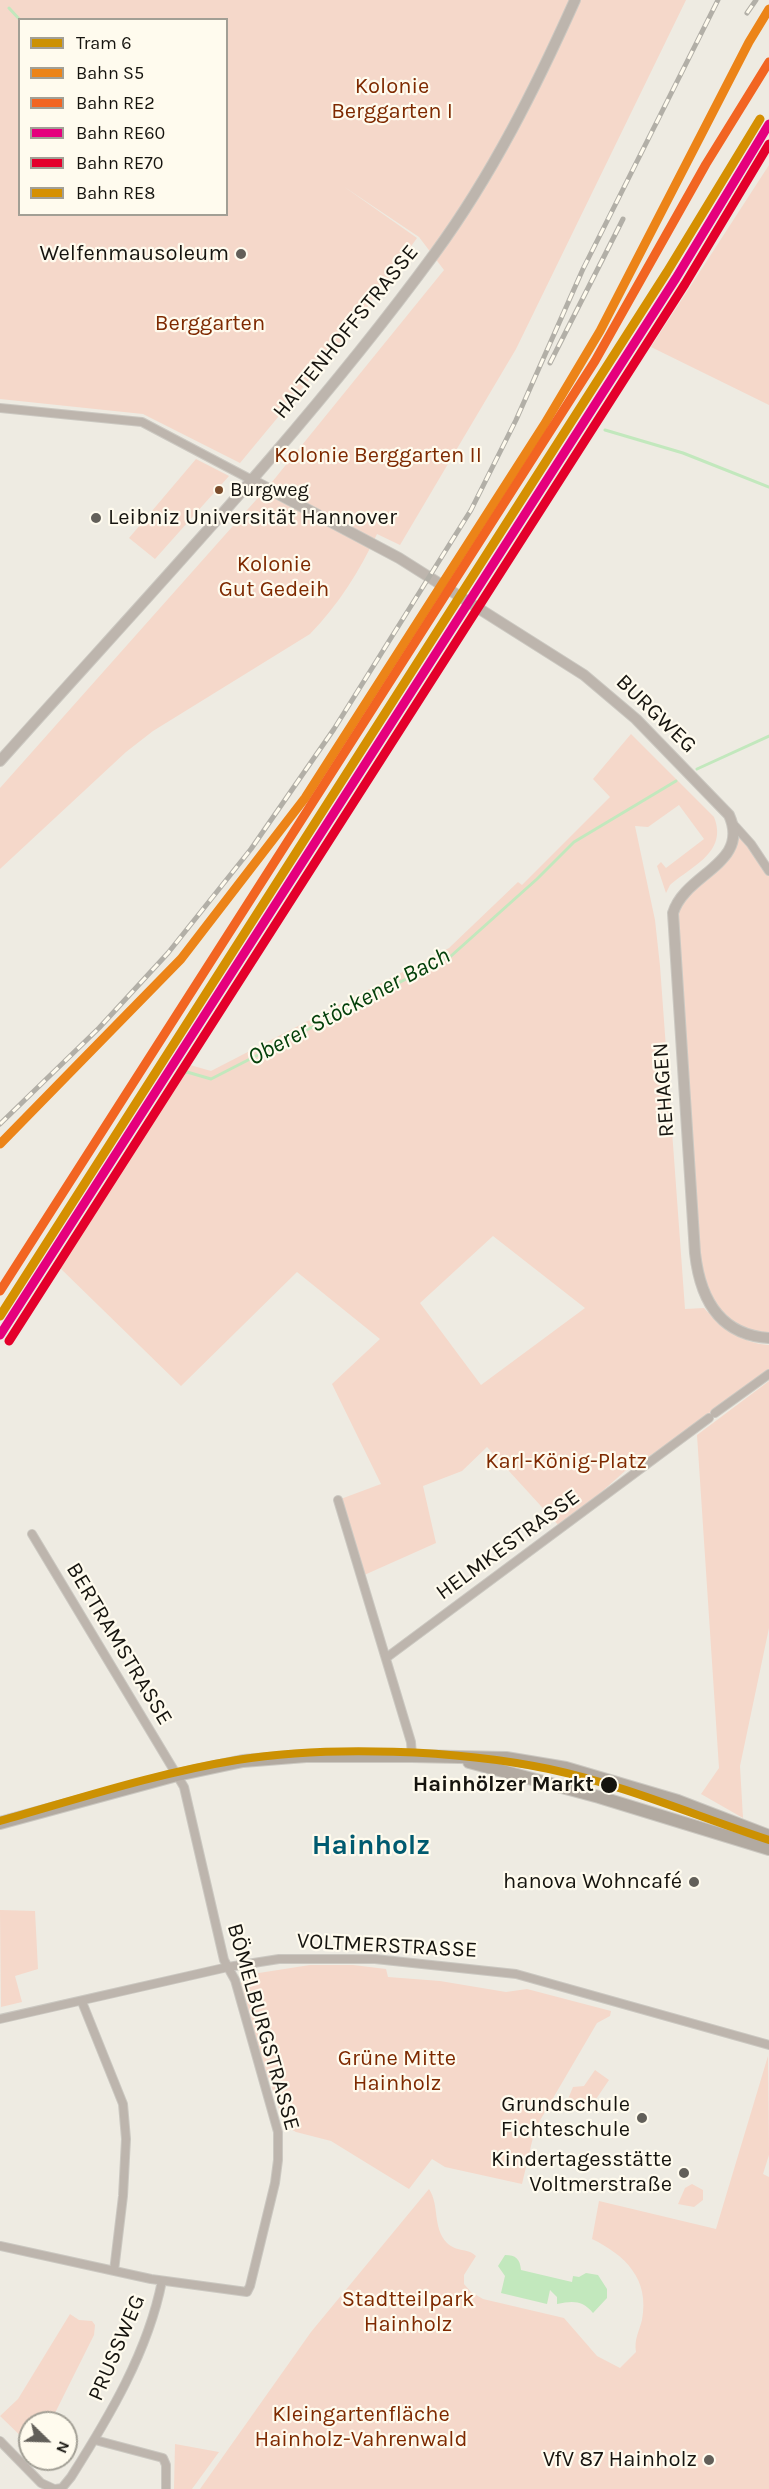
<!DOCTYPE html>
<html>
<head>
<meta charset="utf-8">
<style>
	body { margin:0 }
	#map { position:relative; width:769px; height:2489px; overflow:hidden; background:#eeebe2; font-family:Karla,sans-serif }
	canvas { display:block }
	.legend { position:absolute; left:18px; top:18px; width:210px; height:198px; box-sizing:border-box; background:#fffbee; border:2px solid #a29f95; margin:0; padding:8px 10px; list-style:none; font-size:18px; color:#16140f }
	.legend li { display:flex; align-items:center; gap:12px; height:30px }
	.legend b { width:30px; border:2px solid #a29f95 }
	.north { position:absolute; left:18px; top:2411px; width:60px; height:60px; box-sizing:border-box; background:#fffbee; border:2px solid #a29f95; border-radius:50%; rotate:113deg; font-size:16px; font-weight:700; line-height:24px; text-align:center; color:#16140f }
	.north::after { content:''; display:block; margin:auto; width:21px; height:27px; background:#625f59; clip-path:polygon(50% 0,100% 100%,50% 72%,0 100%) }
</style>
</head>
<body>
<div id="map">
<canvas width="769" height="2489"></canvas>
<ul class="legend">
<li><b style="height:8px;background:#cc9103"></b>Tram 6</li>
<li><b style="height:8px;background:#ec8418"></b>Bahn S5</li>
<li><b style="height:8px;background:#f26522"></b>Bahn RE2</li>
<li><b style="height:8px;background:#e5007d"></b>Bahn RE60</li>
<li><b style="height:8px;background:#e4002b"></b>Bahn RE70</li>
<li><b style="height:8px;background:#d59002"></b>Bahn RE8</li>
</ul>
<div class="north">N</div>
</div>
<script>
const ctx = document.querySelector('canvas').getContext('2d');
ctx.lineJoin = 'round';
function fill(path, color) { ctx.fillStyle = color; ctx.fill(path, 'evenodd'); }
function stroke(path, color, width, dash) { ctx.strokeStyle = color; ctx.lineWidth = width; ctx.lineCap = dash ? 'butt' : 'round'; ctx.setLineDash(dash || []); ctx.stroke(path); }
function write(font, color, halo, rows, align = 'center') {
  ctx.font = font + ' Karla,sans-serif'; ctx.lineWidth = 4.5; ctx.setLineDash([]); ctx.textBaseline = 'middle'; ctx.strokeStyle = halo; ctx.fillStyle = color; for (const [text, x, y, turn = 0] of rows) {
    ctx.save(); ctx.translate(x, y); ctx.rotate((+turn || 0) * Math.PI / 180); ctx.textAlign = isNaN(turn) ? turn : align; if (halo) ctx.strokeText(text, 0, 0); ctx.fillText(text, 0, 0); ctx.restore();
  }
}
const green = new Path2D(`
	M0 0H686L516 349 400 545 377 534C359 572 339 604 310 634L153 731 126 752 0 869V788L272 482 444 270 419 237 343 186 417 238 356 323 240 463 143 414 0 399ZM106 19 226 20V214H20V20Z
	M769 165V405L651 347Z
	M196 459 229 476 155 559 129 538Z
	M631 734 714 817C728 852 692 866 670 885L666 893 657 866 661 862 666 868 704 839 679 805 648 827 635 826 655 920 660 966 685 1309 704 1308C722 1328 741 1343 769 1345V1369L662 1448 625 1471 561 1528 487 1447 462 1471 423 1486 436 1543 362 1576 338 1500 381 1484 332 1384 380 1339 297 1272 181 1386 59 1267 183 1063 211 1071 449 948 518 882 522 885 610 797 593 779ZM493 1236 585 1308 481 1385 420 1303Z
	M732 825 769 871V1337L734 1327 703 1293 673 935 682 893 724 858Z
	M769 1381V1628L740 1766 743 1818 701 1794 719 1768 697 1435Z
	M0 1910 35 1911 38 1969 15 1976 22 2002 1 2007Z
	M310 1965H353L386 1969 388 1977 440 1981 506 1992 527 1989 611 2011 610 2016 597 2023 535 2129 522 2184 445 2167 432 2159 409 2189 331 2141 296 2132 285 2126 259 2050 241 1983 246 1975Z
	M768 2056 769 2155 763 2174 769 2177V2489H200L311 2332 429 2189C440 2206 432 2227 447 2243 456 2252 468 2248 476 2256L464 2275V2284L471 2292 483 2299 564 2318 597 2356 620 2368 636 2352C634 2339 639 2332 642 2320 650 2279 625 2255 592 2239L599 2201 716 2229Z
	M595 2070 609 2080 592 2105 576 2108 568 2099 573 2087 584 2086Z
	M692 2184 703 2190V2200L694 2207 678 2204 685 2188Z
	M70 2314 79 2320 92 2321 95 2325 94 2335 50 2423H30V2445L0 2416 18 2399Z
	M175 2444 219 2452 192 2489H174Z`);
const water = new Path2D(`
	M505 2255C516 2255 520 2259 521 2270L572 2282 573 2276 579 2277 586 2273 598 2275 607 2289V2298L593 2313C582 2300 573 2301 557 2304V2297L550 2290 547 2304 501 2293 505 2276 498 2266Z`);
const stream = new Path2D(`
	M9 8 20 20
	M605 430 683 453 769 487
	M697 769 769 736
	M182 1074 187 1072 211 1079 451 956 537 879 574 842 676 781`);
const minor = new Path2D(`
	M0 408 142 422 250 479
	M734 825 751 844 769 871
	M715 1413 769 1374
	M338 1500 411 1742 412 1756
	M386 1658 709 1418
	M82 2002 123 2104 126 2139 123 2196 114 2271
	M0 2019 228 1967 279 1959H375L516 1974 769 2045
	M0 2246 151 2279 247 2292 250 2286 275 2183 278 2160V2132L235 1980 224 1960 184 1787 32 1534
	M95 2440 163 2458 166 2465V2489
	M0 2441 41 2483 54 2489
	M56 2489 62 2488 71 2477C109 2417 148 2352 162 2281`);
const tertiary = new Path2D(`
	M250 479 399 558 584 675 636 719 729 815C751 864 685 873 673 913L695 1253C700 1298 719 1335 769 1338
	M0 761C148 595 304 432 435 253 492 175 536 87 575 0`);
const secondary = new Path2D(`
	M469 1762 599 1797 769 1849
	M0 1823 177 1775 243 1761 306 1756H412L506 1758 566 1768 678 1801 769 1836`);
const rail = new Path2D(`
	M747 13 756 0
	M550 363 623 219
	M0 1124 99 1028 168 953 251 849 334 729 471 510 516 420 583 269 718 0`);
const rail1 = new Path2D(`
	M0 1144 181 959 305 798 544 425 600 331 749 42 769 9`);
const rail2 = new Path2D(`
	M0 1291 595 361 706 164 769 62`);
const rail3 = new Path2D(`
	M0 1335 676 278 769 124`);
const rail4 = new Path2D(`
	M9 1341 685 284 769 144`);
const rail5 = new Path2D(`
	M0 1316 667 272 760 119`);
const tram1 = new Path2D(`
	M0 1821C78 1799 157 1773 237 1760 329 1745 458 1750 549 1769 624 1785 696 1816 769 1840`);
const markers = [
	[241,254,6,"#625f59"],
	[219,490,5,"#7a4b2a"],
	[96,518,6,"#625f59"],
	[609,1785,9,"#16140f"],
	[694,1882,6,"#625f59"],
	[642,2118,6,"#625f59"],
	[684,2173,6,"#625f59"],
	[709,2460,6,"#625f59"]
];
const busNames = [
	["Burgweg",230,490]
];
const parkNames = [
	["Kolonie",392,87],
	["Berggarten I",392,112],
	["Berggarten",210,324],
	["Kolonie Berggarten II",378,456],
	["Kolonie",274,565],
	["Gut Gedeih",274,590],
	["Karl-König-Platz",566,1462],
	["Grüne Mitte",397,2059],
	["Hainholz",397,2084],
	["Stadtteilpark",408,2300],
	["Hainholz",408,2325],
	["Kleingartenfläche",361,2415],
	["Hainholz-Vahrenwald",361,2440]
];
const poiNames = [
	["Welfenmausoleum",229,254],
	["Leibniz Universität Hannover",108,518,"left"],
	["hanova Wohncafé",682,1882],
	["Grundschule",630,2105],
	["Fichteschule",630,2130],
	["Kindertagesstätte",672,2160],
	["Voltmerstraße",672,2185],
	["VfV 87 Hainholz",697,2460]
];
const streetNames = [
	["HALTENHOFFSTRASSE",346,332,-51],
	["BURGWEG",656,714,44],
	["REHAGEN",664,1090,-94],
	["HELMKESTRASSE",508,1545,-36],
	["BERTRAMSTRASSE",119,1644,59],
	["VOLTMERSTRASSE",387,1946,3],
	["BÖMELBURGSTRASSE",263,2027,74],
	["PRUSSWEG",117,2348,-67]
];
const stopNames = [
	["Hainhölzer Markt",594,1785]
];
const waterNames = [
	["Oberer Stöckener Bach",349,1007,-28]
];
const districtNames = [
	["Hainholz",371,1846]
];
fill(green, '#f5d8ca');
fill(water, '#c2e8bd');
stroke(stream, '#c2e8bd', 3);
stroke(minor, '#cbc8c1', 10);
stroke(tertiary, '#cbc8c1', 12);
stroke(secondary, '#cbc8c1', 14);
stroke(minor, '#bdb5ad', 8);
stroke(tertiary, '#bdb5ad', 10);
stroke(secondary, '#b2aaa1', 12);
stroke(rail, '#b2afa7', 5);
stroke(rail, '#fffbee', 3, [9]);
stroke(rail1, '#ec8418', 9);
stroke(rail2, '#f26522', 9);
stroke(rail3, '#e5007d', 9);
stroke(rail4, '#e4002b', 9);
stroke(rail5, '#d59002', 9);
stroke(tram1, '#cc9103', 8);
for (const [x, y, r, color] of markers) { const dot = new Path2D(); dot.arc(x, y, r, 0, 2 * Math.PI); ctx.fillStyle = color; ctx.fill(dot); stroke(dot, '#fffbee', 2); }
write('20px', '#16140f', '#fffbee', busNames, 'left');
write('22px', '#7e2900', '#fffbee', parkNames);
write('22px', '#16140f', '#fffbee', poiNames, 'right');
write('22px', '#16140f', '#fffbee', streetNames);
write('bold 22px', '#16140f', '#fffbee', stopNames, 'right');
write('italic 24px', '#04400a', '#fffbee', waterNames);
write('bold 28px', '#005a6f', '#fffbee', districtNames);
</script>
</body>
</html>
